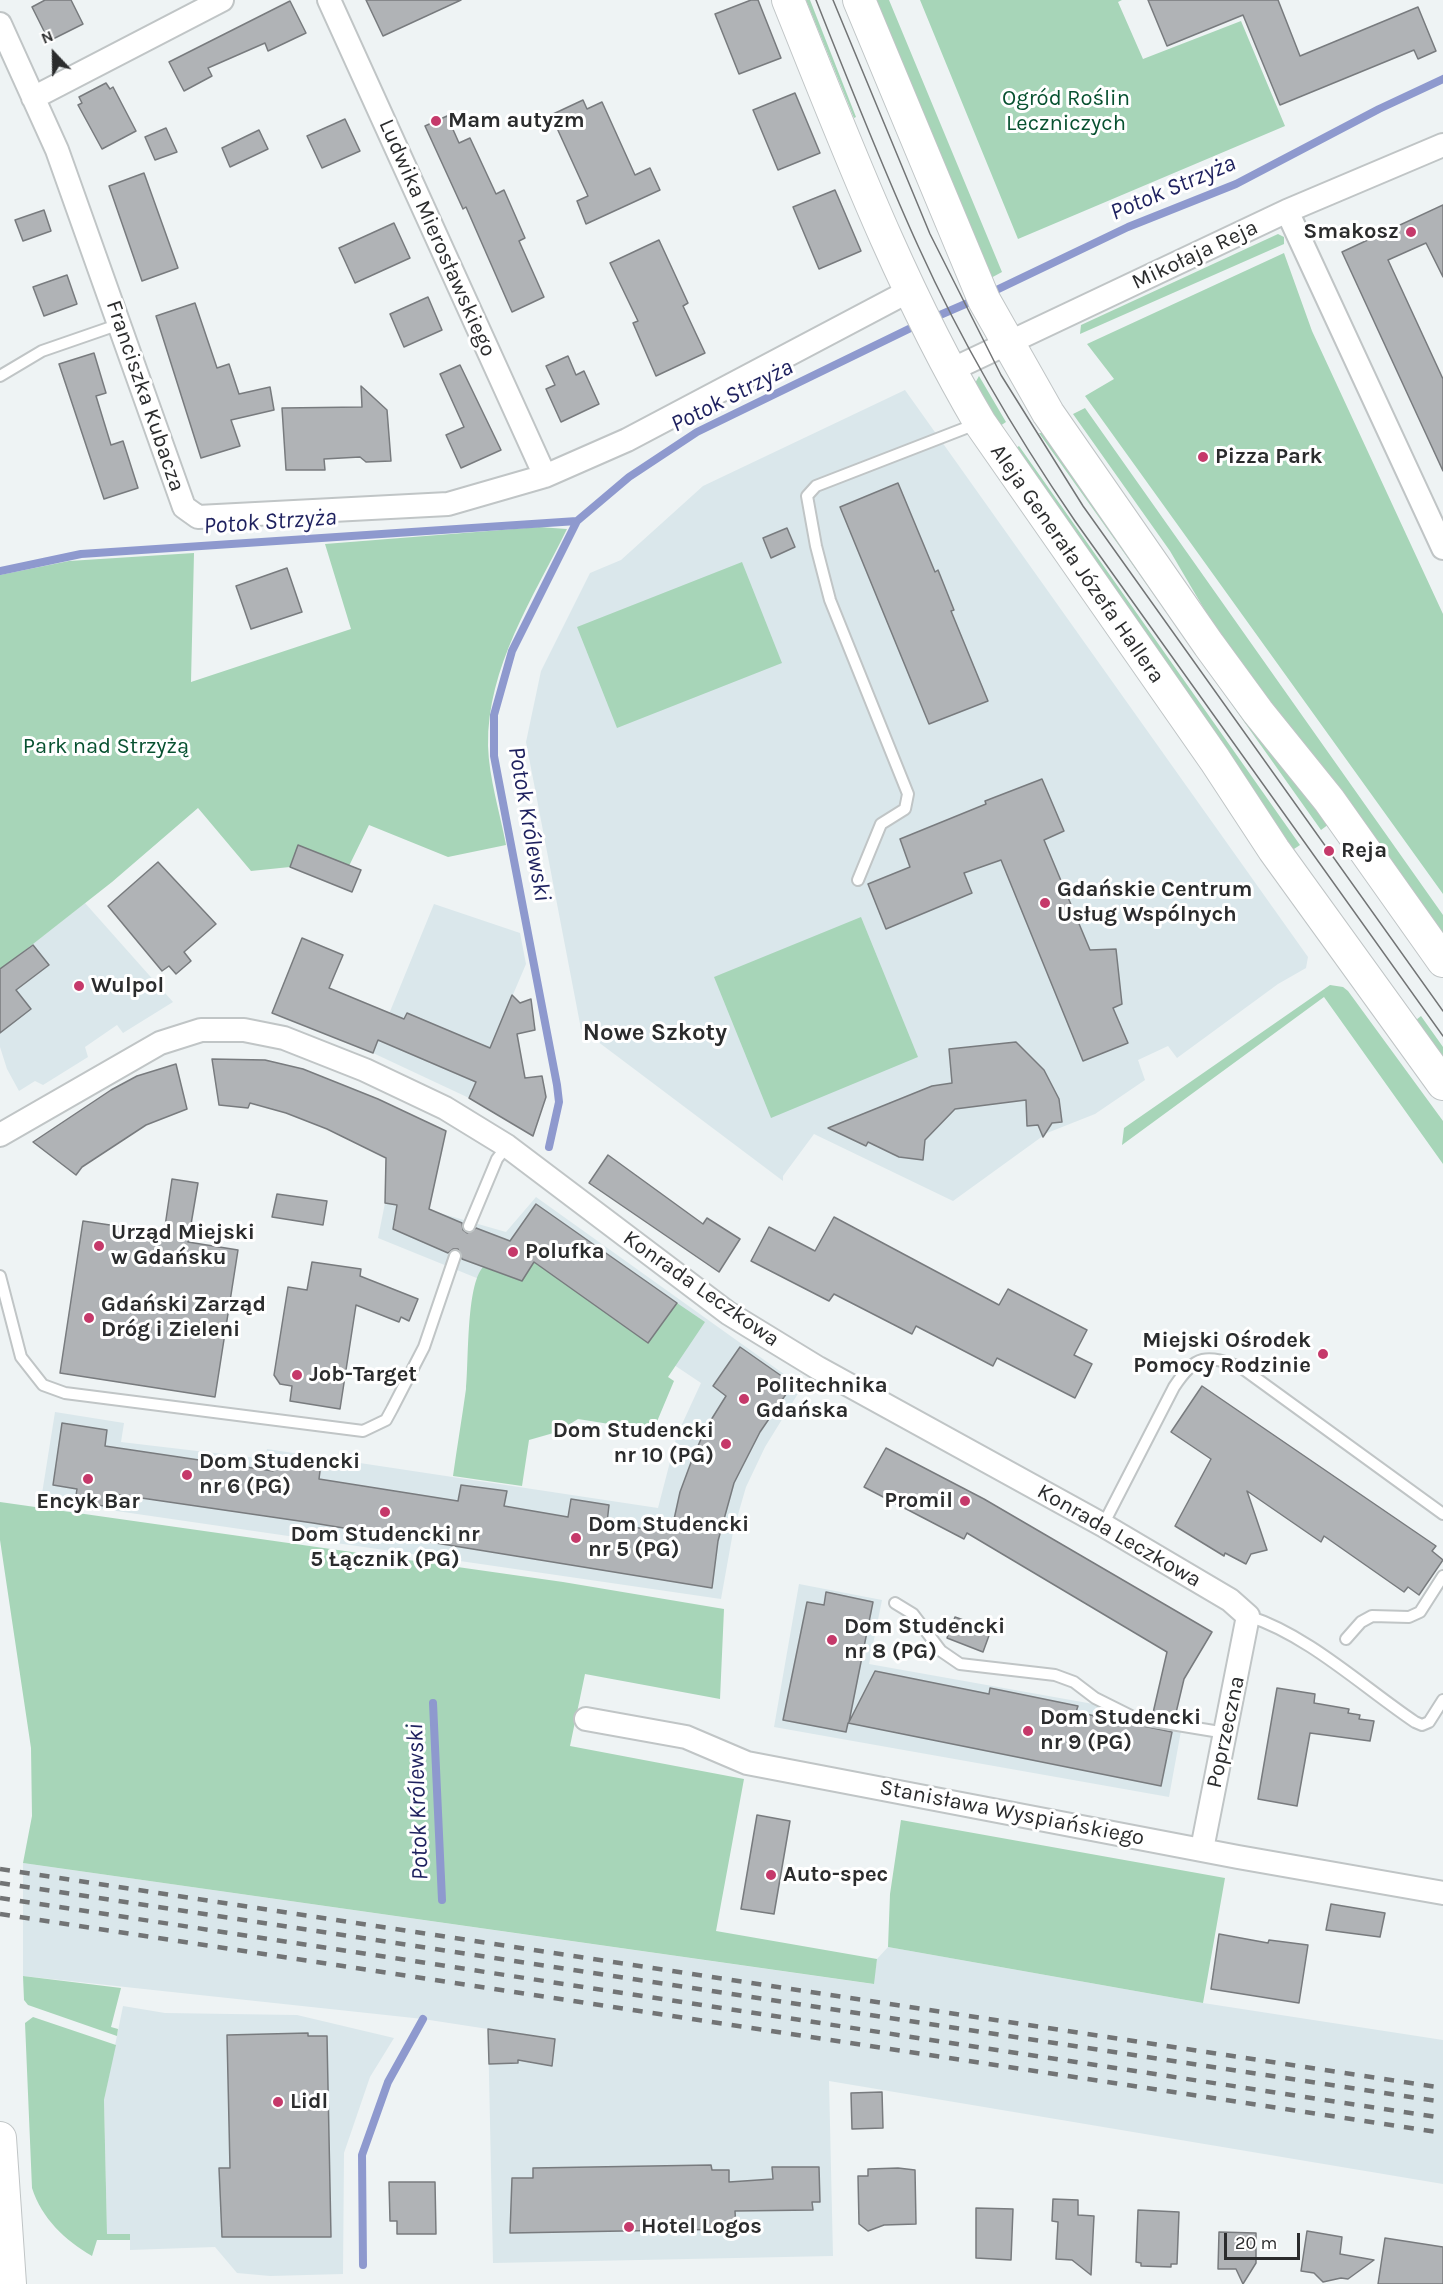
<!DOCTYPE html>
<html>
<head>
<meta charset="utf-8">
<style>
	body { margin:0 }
	#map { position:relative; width:1443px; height:2284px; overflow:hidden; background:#eef3f4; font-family:Karla,sans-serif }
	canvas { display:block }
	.north { position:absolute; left:24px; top:24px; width:60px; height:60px; -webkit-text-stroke:4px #fff; paint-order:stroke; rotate:338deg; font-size:16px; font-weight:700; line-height:24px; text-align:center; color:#2b2c2d }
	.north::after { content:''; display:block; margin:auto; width:21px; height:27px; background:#2b2c2d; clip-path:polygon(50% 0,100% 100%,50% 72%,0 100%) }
	.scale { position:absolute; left:1224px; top:2233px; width:76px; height:27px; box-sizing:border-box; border:3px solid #2b2c2d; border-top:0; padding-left:8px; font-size:18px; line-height:21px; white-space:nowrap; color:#2b2c2d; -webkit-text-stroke:4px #fff; paint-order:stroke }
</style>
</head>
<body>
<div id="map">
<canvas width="1443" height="2284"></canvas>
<div class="north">N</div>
<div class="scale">20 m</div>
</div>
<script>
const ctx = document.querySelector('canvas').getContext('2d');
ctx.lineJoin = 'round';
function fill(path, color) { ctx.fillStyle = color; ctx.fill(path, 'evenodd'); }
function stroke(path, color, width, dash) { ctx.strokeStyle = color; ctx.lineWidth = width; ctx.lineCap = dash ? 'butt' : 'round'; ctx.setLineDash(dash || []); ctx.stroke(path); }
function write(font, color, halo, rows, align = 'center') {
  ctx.font = font + ' Karla,sans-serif'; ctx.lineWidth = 6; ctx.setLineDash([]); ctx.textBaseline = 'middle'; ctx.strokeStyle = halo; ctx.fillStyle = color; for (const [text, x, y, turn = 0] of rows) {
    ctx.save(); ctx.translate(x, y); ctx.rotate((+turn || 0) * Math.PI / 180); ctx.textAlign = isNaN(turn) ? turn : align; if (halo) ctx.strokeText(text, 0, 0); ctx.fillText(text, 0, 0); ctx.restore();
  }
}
const built = new Path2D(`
	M905 390 1308 957 1306 968 1278 984 1177 1058 1168 1046 1138 1060 1145 1080 1095 1114 1047 1133 953 1201 814 1134 783 1176V1181L581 1029 526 742 541 671 590 573 621 560 703 486Z
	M85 903 173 1002 123 1033 117 1025 85 1047 88 1057 43 1085 35 1081 19 1091 7 1069 0 1047V970Z
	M434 904 520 933 526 964 469 1098 373 1053Z
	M536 1197 802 1387 765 1447 746 1487 733 1532 721 1599 41 1500 55 1412 124 1423 121 1442 265 1459 267 1449 658 1508 677 1435 701 1383 538 1274 521 1296 378 1238 385 1203 429 1210 506 1232Z
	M799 1584 882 1600 869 1664 1183 1720 1169 1797 774 1727Z
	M23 1863 873 1984 877 1959 888 1947 1203 2003 1443 2040V2184L829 2081 833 2256 493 2263 488 2029 423 2019 23 1976Z
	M123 2006 165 2013 297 2015 394 2038 370 2077 344 2153 343 2274 270 2276 237 2273 215 2247 130 2250V2234H107L104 2100Z`);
const green = new Path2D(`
	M806 0H810L856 117 854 118Z
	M873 0H889L1002 272 989 279Z
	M920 0H1122L1118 2 1143 59 1241 21 1285 126 1018 239Z
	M1278 234 1284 237V244L1080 334 1081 325Z
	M1284 253 1312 331 1443 614V894L1085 396 1114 379 1087 344Z
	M979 376 1006 422 997 428 974 385Z
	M1085 408 1443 915V940L1230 653 1170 551 1073 414Z
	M1039 433H1043L1329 824 1321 830Z
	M1019 446 1300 845 1291 851 1011 451Z
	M539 527 567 529C533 598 487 667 488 746 489 778 500 813 506 845L448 857 369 825 349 866 298 845 290 867 251 871 198 808 112 882 0 970V575L69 561 194 553 191 682 351 629 325 544Z
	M742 562 782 663 617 728 577 627Z
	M861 917 918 1057 771 1118 714 977Z
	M1330 985 1343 987 1348 991 1443 1121V1164L1324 997 1122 1145 1124 1128Z
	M1421 1016 1443 1047V1066L1411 1024Z
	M534 1262 648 1343 677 1303 705 1322 668 1377 674 1381 653 1431 578 1419 557 1432 529 1440 522 1486 453 1476C457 1447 462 1418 466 1389 469 1362 466 1286 483 1267L522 1281Z
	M0 1502 563 1582 724 1609 720 1699 585 1674 570 1746 744 1779 716 1931 877 1959 874 1984 23 1863 32 1816 31 1748 0 1540Z
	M901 1820 1225 1878 1203 2003 888 1947 890 1894Z
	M23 1976 121 1988 111 2027 118 2029 117 2036 28 2005 24 2000Z
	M33 2017 116 2045 104 2100 107 2234H130V2240H97L92 2256C65 2240 42 2219 32 2188L25 2023Z`);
const stream = new Path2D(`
	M988 294 1128 227 1236 184 1379 109 1443 79
	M933 318 977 299
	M0 571 81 554 577 521 629 477 697 432 919 324
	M549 1147 559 1102 557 1085 494 756V715L512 651 577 521
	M433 1703 442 1900
	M363 2265 362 2155 388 2082 423 2019`);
const building = new Path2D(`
	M45 0H71L83 24 49 41 32 7Z
	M366 0H461L383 36Z
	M751 0H758L781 58 739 74 715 14Z
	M1148 0H1278L1300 56 1418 7 1436 51 1418 59 1414 50 1280 105 1243 15 1167 46Z
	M290 1 306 33 268 51 265 43 208 68 212 76 184 91 169 62Z
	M106 83 110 89 113 87 136 131 102 149 78 105 82 103 79 97Z
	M795 93 820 153 778 170 753 110Z
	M583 100 587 109 602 102 635 175 650 168 660 190 586 224 577 201 588 196 551 115Z
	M447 116 459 143 470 138 496 194 504 190 525 238 519 241 544 297 512 312 466 207 463 209 425 126Z
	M345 119 360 151 322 168 307 136Z
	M166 128 177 152 155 160 145 137Z
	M259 130 268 149 230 167 222 148Z
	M144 173 178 268 142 281 109 186Z
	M835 190 861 251 819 269 793 207Z
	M1443 205V277L1426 243 1388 260 1443 379V471L1342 252Z
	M44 210 51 231 23 241 15 220Z
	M394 223 410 258 355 283 339 248Z
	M659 240 688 303 683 306 705 353 656 376 633 323 638 321 610 263Z
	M67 275 77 304 44 316 33 287Z
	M428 297 442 330 404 347 390 314Z
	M195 303 217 368 229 364 239 394 270 387 274 410 231 420 240 446 201 458 156 316Z
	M94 353 106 393 96 396 111 445 123 441 138 488 104 499 59 364Z
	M568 356 576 375 584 371 599 404 561 422 546 389 555 385 546 366Z
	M460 365 501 450 461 468 446 435 464 427 440 374Z
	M361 386 387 410 391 461 366 462 360 457 324 459 325 470H286L282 408 362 407Z
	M898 483 935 572 938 570 954 610 951 611 988 701 929 724 840 507Z
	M787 528 795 547 771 558 763 538Z
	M287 568 302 612 251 629 236 586Z
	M1042 779 1064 831 1044 840 1090 950 1116 949 1122 1004 1113 1008 1128 1043 1083 1061 1001 860 964 873 972 893 886 929 868 884 910 867 900 839 986 804 985 801Z
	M298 845 361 870 352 892 290 867Z
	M158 862 216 924 184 952 191 961 176 974 169 966 162 971 108 906Z
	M302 938 343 955 329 988 404 1019 407 1013 490 1048 512 995 520 1003 531 999 535 1030 517 1034 525 1078 542 1076 546 1097 533 1136 469 1098 476 1082 378 1040 373 1053 272 1013Z
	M33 945 49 965 16 990 31 1009 0 1033V969Z
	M1016 1042 1044 1070 1059 1099 1062 1122 1052 1123 1043 1137 1038 1125 1027 1126 1026 1100 955 1109 925 1140 923 1160 899 1157 868 1142 866 1146 828 1128 932 1086 952 1083 949 1049Z
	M212 1059 265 1060 303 1069 378 1099 446 1131 429 1209 462 1223 463 1230 467 1233 476 1228 510 1241 536 1204 677 1303 648 1343 534 1262 522 1281 462 1259 458 1249H453L448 1253 393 1229 397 1205 385 1203 386 1158 327 1129 286 1113 250 1103 248 1108 219 1105Z
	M176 1064 187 1109 146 1125 82 1167 76 1175 33 1142 111 1090 137 1076Z
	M608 1155 703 1224 707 1218 740 1239 719 1272 589 1183Z
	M172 1179 198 1183 188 1242 238 1250 215 1397 60 1373 83 1221 164 1233Z
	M277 1194 327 1201 323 1225 272 1217Z
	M834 1217 999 1305 1008 1289 1087 1330 1074 1355 1092 1364 1075 1398 997 1358 993 1366 916 1326 912 1334 834 1294 829 1301 751 1261 769 1227 815 1251Z
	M312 1262 361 1269 360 1276 418 1299 409 1321 401 1317 399 1322 356 1305 340 1409 290 1401 292 1386 280 1384 274 1375 288 1287 307 1290Z
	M740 1347 793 1384 760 1432 734 1483 718 1541 712 1588 313 1523 107 1493 104 1506 75 1502 77 1489 53 1485 62 1423 107 1430 105 1446 273 1471 275 1457 321 1463 319 1479 458 1501 461 1485 507 1491 504 1506 568 1517 571 1499 609 1505 607 1523 671 1533 680 1492 693 1457 706 1428 726 1396 713 1386Z
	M1202 1386 1436 1546 1432 1551 1443 1560 1419 1595 1408 1587 1404 1592 1324 1536 1321 1542 1247 1491 1267 1550 1251 1554 1246 1564 1225 1553 1224 1556 1175 1526 1211 1459 1171 1432Z
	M886 1448 984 1499 1212 1632 1184 1679 1175 1717 1153 1713 1167 1652 967 1533 964 1539 864 1487Z
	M826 1592 873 1602 849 1722 875 1671 989 1694 990 1688 1078 1706 1076 1712 1172 1732 1161 1786 848 1723 846 1732 783 1720 807 1602 824 1605Z
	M955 1617 991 1630 983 1652 947 1638Z
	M1277 1688 1315 1694 1314 1703 1349 1709 1348 1713 1360 1715 1359 1719 1374 1721 1370 1741 1310 1733 1297 1806 1258 1799Z
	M757 1815 790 1821 774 1914 741 1909Z
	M1331 1904 1385 1913 1380 1937 1326 1930Z
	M1219 1934 1268 1943 1269 1940 1308 1945 1299 2003 1211 1989Z
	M488 2029 555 2039 552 2066 518 2060V2063L489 2064Z
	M308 2033V2036H327L331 2237H222L219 2168H230L227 2035Z
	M882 2092 883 2128 852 2129 851 2093Z
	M711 2165 712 2170H729V2182L773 2179 772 2167H819L820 2202H812L813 2210 735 2211 736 2229 510 2233 512 2178H533V2168Z
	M898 2168 915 2170 916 2224 884 2225 868 2231 859 2224 858 2176H868V2169Z
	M389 2182H435L436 2234H397V2221H390Z
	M1053 2199 1078 2200V2215L1094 2216 1091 2275 1072 2260 1056 2259 1058 2222 1052 2221Z
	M976 2208 1013 2209 1011 2260 976 2258Z
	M1138 2210 1179 2212 1177 2264H1171V2267L1141 2266V2263L1136 2262Z
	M1307 2231 1342 2237 1340 2254 1374 2260 1348 2279 1341 2278 1323 2282 1314 2273 1301 2271Z
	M1219 2232 1256 2233V2263L1243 2284 1236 2269H1218Z
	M1385 2238 1443 2247V2284H1378Z`);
const service = new Path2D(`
	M0 376 42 351 120 324
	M858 880 881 824 905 809 908 794 830 600 816 546 807 496 816 486 976 424
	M469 1226 497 1159 507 1146
	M0 1276 21 1357 43 1385 65 1393 363 1431 386 1420 392 1409 424 1347 455 1256
	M1103 1525 1174 1387C1196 1354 1206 1354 1242 1368L1443 1514
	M895 1603 913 1614 941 1651 960 1664 1055 1675 1074 1682 1095 1698 1135 1718 1226 1733
	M1248 1616C1308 1635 1363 1687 1415 1722L1422 1725 1429 1722 1443 1700
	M1346 1639 1361 1622 1372 1616 1409 1617 1420 1612 1443 1576`);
const minor = new Path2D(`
	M329 0 545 476
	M0 24 57 150 184 507 198 517 448 504 545 476 627 440 909 291
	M33 98 222 0
	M1287 211 1443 548
	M949 371 1287 211 1443 145
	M0 1135 160 1043 201 1030H244L284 1038 365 1070 445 1108 507 1146 728 1313 818 1368 1103 1525 1230 1600 1248 1616 1202 1849
	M586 1719 686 1737 747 1763 1238 1857 1443 1893`);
const secondary = new Path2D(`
	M788 0C846 144 901 289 980 423L1215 760 1274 850 1443 1084
	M859 0 984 300 1048 413 1209 645 1258 712 1329 800 1443 961
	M0 2138 10 2284`);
const tram = new Path2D(`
	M816 0C849 83 882 167 919 248 962 343 1016 435 1075 521L1443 1036
	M833 0 930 234 1001 375 1083 506 1443 1011`);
const rail = new Path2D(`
	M0 1869 1443 2088
	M0 1883 1443 2102
	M0 1898 1443 2118
	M0 1914 1443 2133`);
const markers = [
	[436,121,6,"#c5396a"],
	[1411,232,6,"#c5396a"],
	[1203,457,6,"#c5396a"],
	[1329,851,6,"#c5396a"],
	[1045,903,6,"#c5396a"],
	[79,986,6,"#c5396a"],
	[99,1246,6,"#c5396a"],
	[513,1252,6,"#c5396a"],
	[89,1318,6,"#c5396a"],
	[1323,1354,6,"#c5396a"],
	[297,1375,6,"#c5396a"],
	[744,1399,6,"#c5396a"],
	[726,1444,6,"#c5396a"],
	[187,1475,6,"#c5396a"],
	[88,1479,6,"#c5396a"],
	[965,1501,6,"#c5396a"],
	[385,1512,6,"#c5396a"],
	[576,1538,6,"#c5396a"],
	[832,1640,6,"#c5396a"],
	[1028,1731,6,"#c5396a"],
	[771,1875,6,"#c5396a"],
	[278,2102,6,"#c5396a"],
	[629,2227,6,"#c5396a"]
];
const parkNames = [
	["Ogród Roślin",1066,99],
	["Leczniczych",1066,124],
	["Park nad Strzyżą",106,747]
];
const poiNames = [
	["Mam autyzm",448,121],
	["Smakosz",1399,232,"right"],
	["Pizza Park",1215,457],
	["Reja",1341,851],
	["Gdańskie Centrum",1057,890],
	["Usług Wspólnych",1057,915],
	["Wulpol",91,986],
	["Urząd Miejski",111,1233],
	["w Gdańsku",111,1258],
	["Polufka",525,1252],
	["Gdański Zarząd",101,1305],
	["Dróg i Zieleni",101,1330],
	["Miejski Ośrodek",1311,1341,"right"],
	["Pomocy Rodzinie",1311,1366,"right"],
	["Job-Target",309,1375],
	["Politechnika",756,1386],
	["Gdańska",756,1411],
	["Dom Studencki",714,1431,"right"],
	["nr 10 (PG)",714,1456,"right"],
	["Dom Studencki",199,1462],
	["nr 6 (PG)",199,1487],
	["Promil",953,1501,"right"],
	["Encyk Bar",88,1502,"center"],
	["Dom Studencki",588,1525],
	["nr 5 (PG)",588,1550],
	["Dom Studencki nr",385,1535,"center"],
	["5 Łącznik (PG)",385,1560,"center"],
	["Dom Studencki",844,1627],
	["nr 8 (PG)",844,1652],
	["Dom Studencki",1040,1718],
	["nr 9 (PG)",1040,1743],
	["Auto-spec",783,1875],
	["Lidl",290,2102],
	["Hotel Logos",641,2227]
];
const streetNames = [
	["Ludwika Mierosławskiego",437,238,66],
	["Mikołaja Reja",1195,255,-25],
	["Franciszka Kubacza",145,396,71],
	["Aleja Generała Józefa Hallera",1077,564,55],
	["Konrada Leczkowa",701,1289,35],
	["Konrada Leczkowa",1119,1536,30],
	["Poprzeczna",1226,1732,-78],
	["Stanisława Wyspiańskiego",1012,1813,11]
];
const waterNames = [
	["Potok Strzyża",1173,188,-23],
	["Potok Strzyża",732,396,-27],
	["Potok Strzyża",270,522,-4],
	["Potok Królewski",529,824,80],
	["Potok Królewski",418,1802,-92]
];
const neighbourhoodNames = [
	["Nowe Szkoty",655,1033]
];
fill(built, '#dae7eb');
fill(green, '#a7d5b8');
stroke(stream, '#8e99ce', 8);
fill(building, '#b0b3b6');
stroke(building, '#787b7e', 1.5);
stroke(service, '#c0c5c6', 14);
stroke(minor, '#c0c5c6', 26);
stroke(secondary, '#c0c5c6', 34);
stroke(service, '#fff', 10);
stroke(minor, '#fff', 22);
stroke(secondary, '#fff', 32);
stroke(tram, '#727475', 1.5);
stroke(rail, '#727475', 4.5, [10, 10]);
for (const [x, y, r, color] of markers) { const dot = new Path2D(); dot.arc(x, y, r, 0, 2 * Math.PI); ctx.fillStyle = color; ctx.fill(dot); stroke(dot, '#fff', 2); }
write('22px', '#075130', '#fff', parkNames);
write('bold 22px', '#2b2c2d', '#fff', poiNames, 'left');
write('22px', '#2b2c2d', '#fff', streetNames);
write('italic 24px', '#1e215f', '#fff', waterNames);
write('bold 24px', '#2b2c2d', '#fff', neighbourhoodNames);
</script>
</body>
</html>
